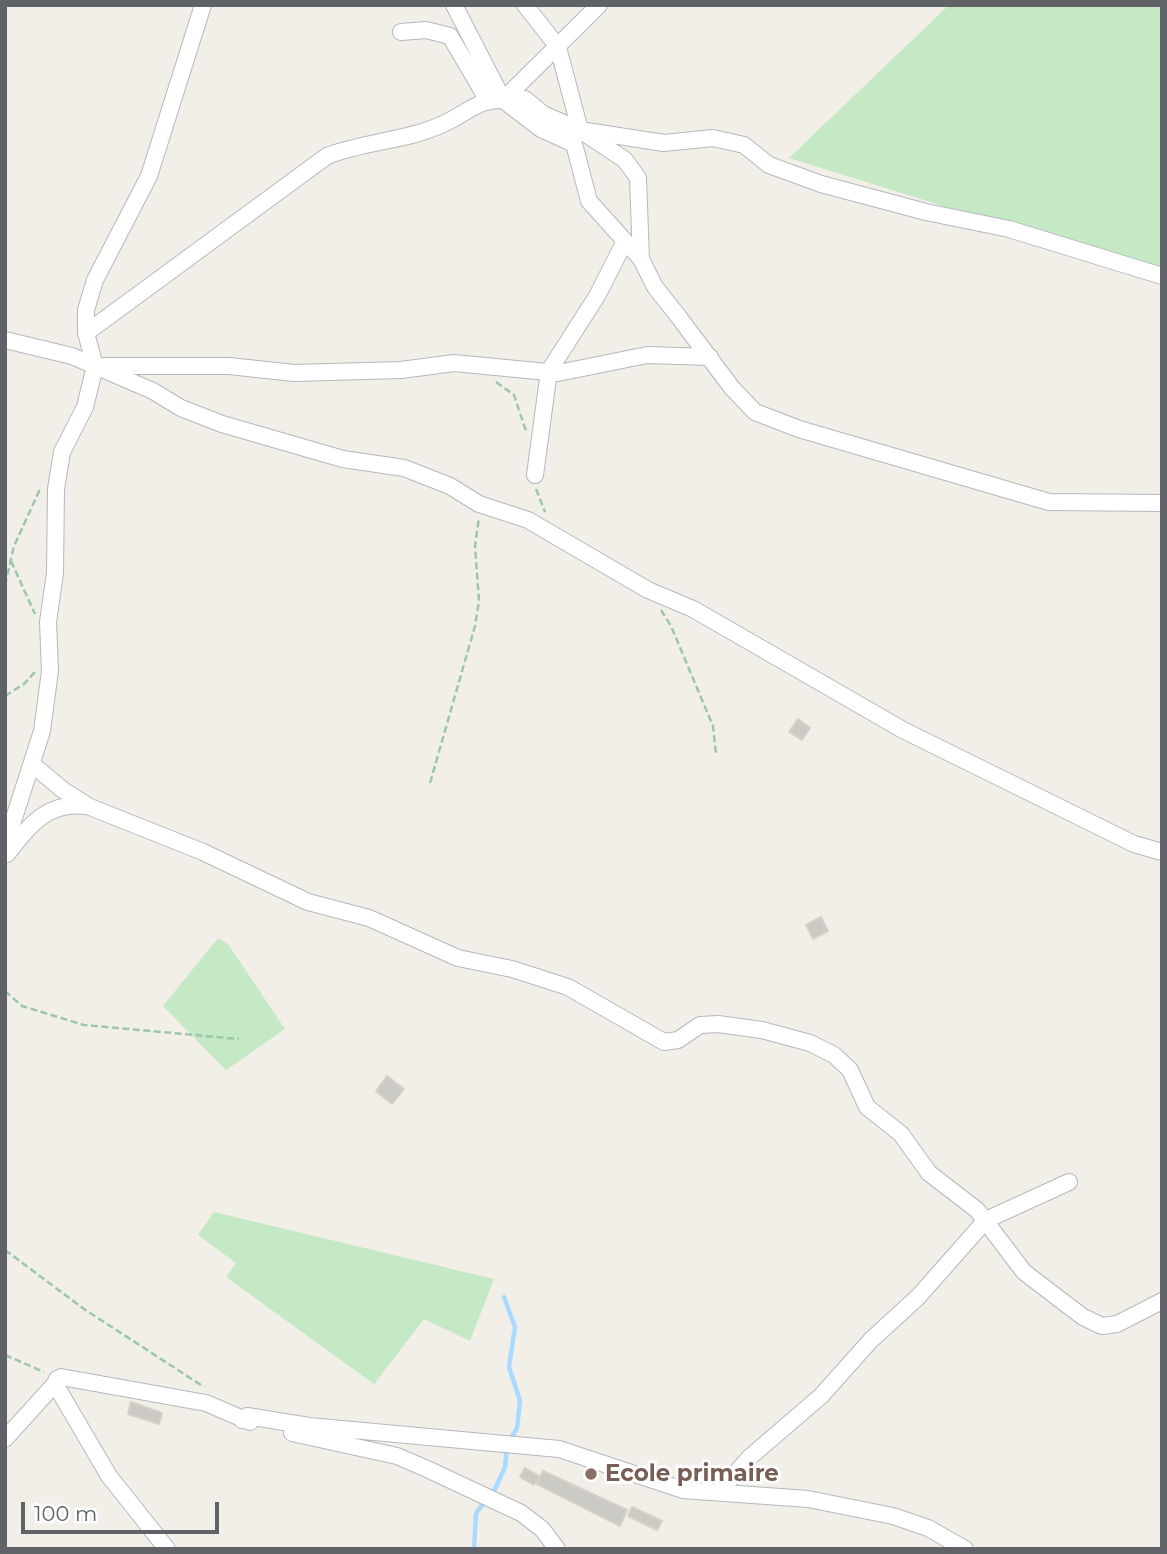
<!DOCTYPE html>
<html>
<head>
<meta charset="utf-8">
<style>
	body { margin:0 }
	#map { position:relative; width:1167px; height:1554px; overflow:hidden; background:#f1efe8; font-family:Montserrat,sans-serif }
	canvas { display:block }
	.frame { position:absolute; inset:0; border:7px solid #5f6368; pointer-events:none }
	.scale { position:absolute; left:21px; top:1502px; width:198px; height:32px; box-sizing:border-box; border:4px solid #5f6368; border-top:0; padding-left:9px; font-size:21px; line-height:24px; white-space:nowrap; color:#5f6368; -webkit-text-stroke:5px #fff; paint-order:stroke }
</style>
</head>
<body>
<div id="map">
<canvas width="1167" height="1554"></canvas>
<div class="frame"></div>
<div class="scale">100 m</div>
</div>
<script>
const ctx = document.querySelector('canvas').getContext('2d');
ctx.lineJoin = 'round';
function fill(path, color) { ctx.fillStyle = color; ctx.fill(path, 'evenodd'); }
function stroke(path, color, width, dash) { ctx.strokeStyle = color; ctx.lineWidth = width; ctx.lineCap = dash ? 'butt' : 'round'; ctx.setLineDash(dash || []); ctx.stroke(path); }
function write(font, color, halo, rows, align = 'center') {
  ctx.font = font + ' Montserrat,sans-serif'; ctx.lineWidth = 6; ctx.setLineDash([]); ctx.textBaseline = 'middle'; ctx.strokeStyle = halo; ctx.fillStyle = color; for (const [text, x, y, turn = 0] of rows) {
    ctx.save(); ctx.translate(x, y); ctx.rotate((+turn || 0) * Math.PI / 180); ctx.textAlign = isNaN(turn) ? turn : align; if (halo) ctx.strokeText(text, 0, 0); ctx.fillText(text, 0, 0); ctx.restore();
  }
}
const green = new Path2D(`
	M949 5H1162V274L789 158Z
	M218 938 228 944 285 1029 226 1070 163 1006Z
	M214 1212 494 1279 470 1341 424 1319 374 1384 226 1277 236 1263 198 1235Z`);
const stream = new Path2D(`
	M504 1297 515 1327 509 1367 520 1401 517 1428 510 1440
	M474 1549 476 1513 495 1489 505 1467 507 1448`);
const building = new Path2D(`
	M798 719 810 728 802 740 789 732Z
	M821 917 828 931 813 939 806 925Z
	M387 1076 404 1089 392 1104 376 1091Z
	M131 1402 162 1413 159 1424 128 1414Z
	M525 1468 539 1476 534 1485 520 1477Z
	M543 1471 627 1510 620 1526 537 1484Z
	M632 1507 662 1521 657 1530 628 1516Z`);
const path = new Path2D(`
	M496 382 514 395 526 431
	M536 489 545 512
	M11 561 35 614
	M5 585 14 546 41 487
	M661 610 671 626 713 726 716 754
	M5 696 24 684 35 672
	M430 783 475 626 479 601 475 546 479 518
	M5 991 22 1006 84 1025 239 1039
	M5 1250 84 1309 204 1387
	M5 1355 44 1372`);
const street = new Path2D(`
	M454 5 503 100 541 129 574 144 589 201 641 259
	M525 5 558 47 580 130 625 160 638 178 641 259 655 287 678 316 732 388 755 412 799 429 1049 502 1162 503
	M401 32 426 30 450 36 487 99
	M503 100 525 99 543 114 580 130 664 143 713 138 744 145 769 165 821 184 926 212 1009 229 1162 276
	M86 333 327 156C368 140 414 141 453 119 471 109 482 99 503 100L599 5
	M5 340 72 356 95 366H229L294 373 401 370 454 363 558 373 647 355 710 357
	M95 366 153 391 181 408 222 424 343 459 404 468 450 486 479 504 528 520 648 590 693 609 903 730 1134 844 1162 852
	M535 475 549 371 597 296 625 241
	M33 765 63 790 90 807 203 852 308 902 369 918 458 958 512 969 568 987 664 1042 678 1040 700 1025 718 1024 762 1030 810 1043 834 1055 850 1070 867 1107 901 1134 929 1173 977 1210 1024 1272 1083 1317 1102 1326 1117 1324 1162 1301
	M5 846 42 731 50 671 48 622 55 573 56 489 62 452 85 407 95 366 86 333V310L95 280 149 176 203 5
	M7 854C30 825 47 801 87 806
	M57 1379 55 1384 109 1476 167 1549
	M242 1420 247 1416 309 1426 559 1449 683 1490 808 1499 893 1516 928 1528 965 1549
	M292 1433 397 1456 427 1469 521 1513 542 1529 557 1549
	M5 1439 61 1377 206 1403 250 1422
	M719 1492 750 1457 821 1396 871 1340 918 1297 986 1220 1069 1182`);
const markers = [
	[591,1474,7,"#8d6e63"]
];
const educationNames = [
	["Ecole primaire",605,1474]
];
fill(green, '#c5e8c5');
stroke(stream, '#aadaff', 4.5);
fill(building, '#cccac5');
stroke(building, '#d6d1c6', 2);
stroke(street, '#b5b8bc', 18);
stroke(path, '#9cc7a9', 2.5, [7, 3.5]);
stroke(street, '#fff', 16);
for (const [x, y, r, color] of markers) { const dot = new Path2D(); dot.arc(x, y, r, 0, 2 * Math.PI); ctx.fillStyle = color; ctx.fill(dot); stroke(dot, '#fff', 2.5); }
write('bold 23px', '#785e54', '#fff', educationNames, 'left');
</script>
</body>
</html>
